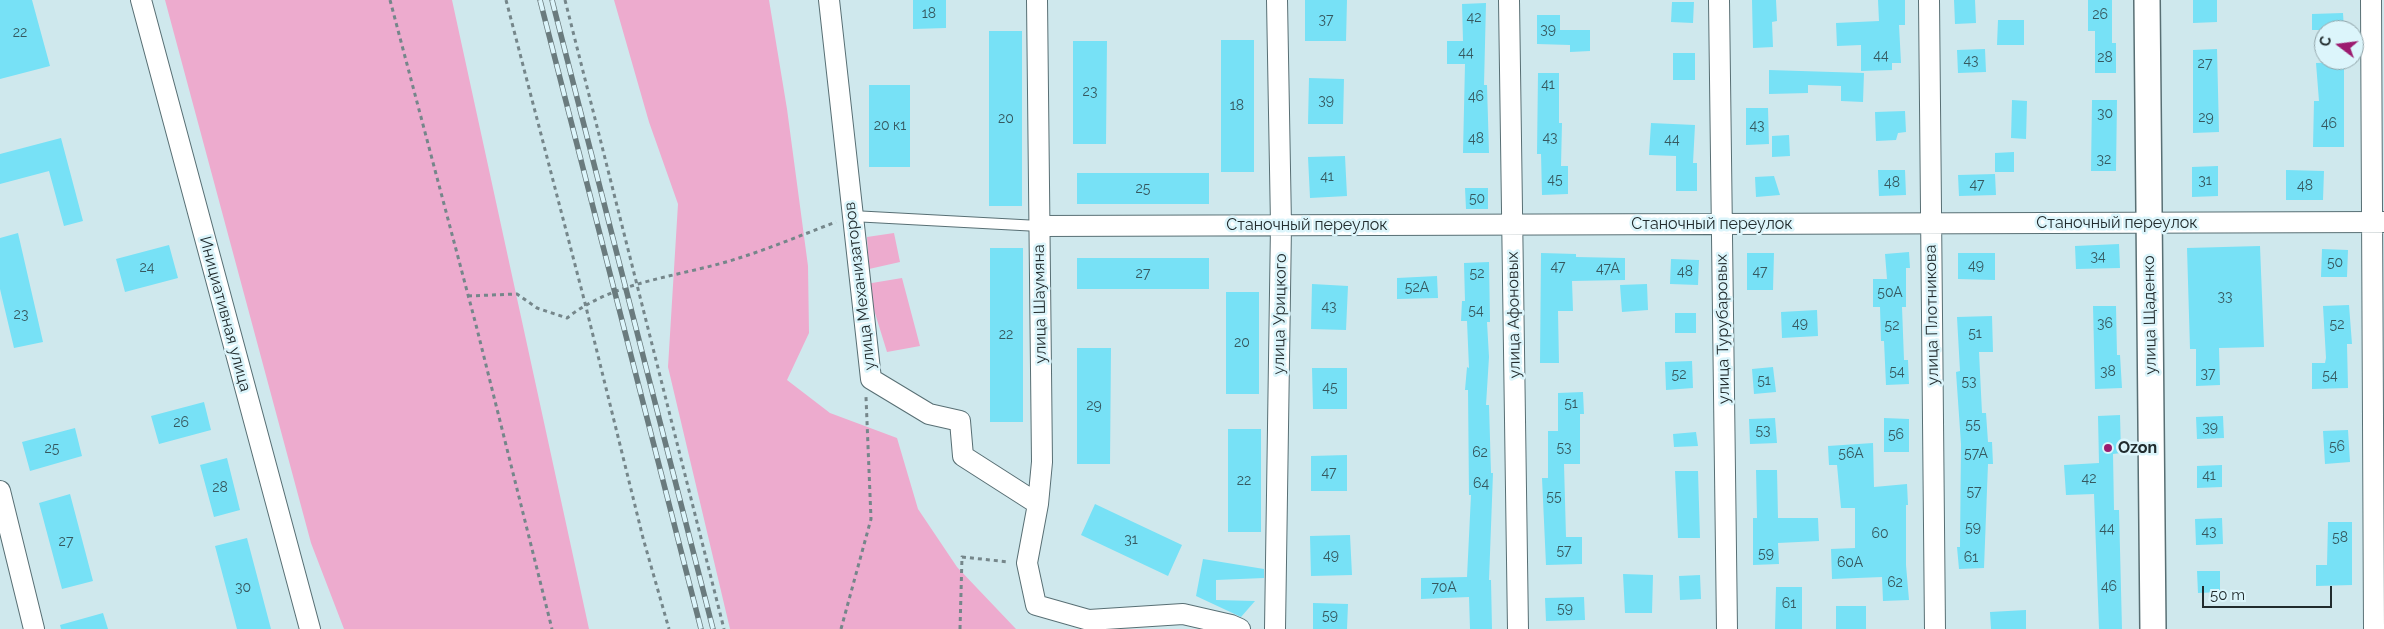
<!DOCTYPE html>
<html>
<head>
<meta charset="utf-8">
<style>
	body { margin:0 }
	#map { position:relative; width:2384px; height:629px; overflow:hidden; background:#cfe8ed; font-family:Raleway,sans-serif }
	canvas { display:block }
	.north { position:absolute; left:2314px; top:20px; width:50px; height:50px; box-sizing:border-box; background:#dcf5fb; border:1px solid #91a4a9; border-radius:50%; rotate:285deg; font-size:14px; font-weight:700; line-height:20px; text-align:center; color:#212b2d }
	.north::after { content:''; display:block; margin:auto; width:18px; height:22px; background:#9c1b6f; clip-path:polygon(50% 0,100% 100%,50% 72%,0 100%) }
	.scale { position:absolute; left:2202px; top:586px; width:130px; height:22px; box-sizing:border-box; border:2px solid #212b2d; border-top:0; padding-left:6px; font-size:15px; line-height:18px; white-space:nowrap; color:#212b2d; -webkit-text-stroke:4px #dcf5fb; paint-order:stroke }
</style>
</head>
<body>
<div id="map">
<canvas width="2384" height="629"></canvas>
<div class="north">С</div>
<div class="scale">50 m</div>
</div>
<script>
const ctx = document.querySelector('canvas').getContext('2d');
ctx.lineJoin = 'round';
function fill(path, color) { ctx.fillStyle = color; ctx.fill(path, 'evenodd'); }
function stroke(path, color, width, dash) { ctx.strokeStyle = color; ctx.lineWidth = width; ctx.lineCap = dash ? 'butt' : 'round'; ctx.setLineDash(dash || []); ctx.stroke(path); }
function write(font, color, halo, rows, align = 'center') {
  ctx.font = font + ' Raleway,sans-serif'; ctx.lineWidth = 5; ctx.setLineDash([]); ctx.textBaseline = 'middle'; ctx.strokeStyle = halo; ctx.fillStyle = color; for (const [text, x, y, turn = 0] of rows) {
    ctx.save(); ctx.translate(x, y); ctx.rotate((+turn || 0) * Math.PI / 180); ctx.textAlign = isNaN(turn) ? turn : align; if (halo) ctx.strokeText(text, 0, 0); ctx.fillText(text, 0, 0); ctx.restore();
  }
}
const green = new Path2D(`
	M165 0H452L589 629H344L311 543Z
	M614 0H769L787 109 808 266 809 333 787 380 830 413 897 438 918 509 957 567 1016 629H730L668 367 678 204 649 122Z
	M894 233 900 262 869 269 867 237Z
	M902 278 920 346 887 352 866 284Z`);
const building = new Path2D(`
	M0 0H32L50 66 0 79Z
	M913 0H946V28L913 29Z
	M1305 0H1347L1346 41H1305Z
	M1752 0H1776L1777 21 1772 22 1773 47 1753 48Z
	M1878 0H1905V25H1899L1901 63H1892V70L1861 71V45L1837 46 1836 23 1879 21Z
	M1954 0H1975L1976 23 1955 24Z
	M2088 0H2112V43H2116V73H2095V31H2088Z
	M2193 0H2217V22L2193 23Z
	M1672 2H1694L1693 23 1671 22Z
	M1486 3 1484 85H1487L1489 153H1463L1465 64H1447V41H1463L1462 4Z
	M2343 13 2344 30H2312V14Z
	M1537 15H1560V30H1590V51L1570 52V45L1537 44Z
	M1998 20H2024V45H1997Z
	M989 31H1022V206H989Z
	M1221 40H1254V172H1221Z
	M1073 41H1107L1106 144H1073Z
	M1985 49 1986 72 1958 73 1957 50Z
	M2217 49 2219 132 2193 133V50Z
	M1673 53H1695V80H1673Z
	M2344 62V147H2313L2314 101H2319L2316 63Z
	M1769 70 1864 73 1863 102 1841 101V86L1808 85V93L1769 94Z
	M1538 73H1559V123H1562L1561 166H1568V194L1542 195 1541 154H1537Z
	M1309 78 1344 79 1343 124H1308Z
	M869 85H910V167H869Z
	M2012 100 2027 101 2026 139 2011 138Z
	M2092 100H2117L2116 171H2091Z
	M1746 108H1768L1769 144 1746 145Z
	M1905 111 1906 132 1898 133 1896 140 1876 141 1875 112Z
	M1651 123 1695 125 1693 163H1697V191H1676V156L1649 155Z
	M1789 135 1790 156 1772 157V136Z
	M61 138 83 221 64 226 49 171 0 184V154Z
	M2014 152V172H1995V153Z
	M1345 156 1347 196 1310 198 1308 157Z
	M2218 166V196L2192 197V167Z
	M1878 170H1905L1906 195 1879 196Z
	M2286 170 2324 171 2323 200H2286Z
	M1077 173H1209V204H1077Z
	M1995 174 1996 195 1959 196 1958 175Z
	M1774 176 1780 195 1756 197 1755 177Z
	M1465 188H1488V209H1466Z
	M18 233 43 342 14 348 0 289V238Z
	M2119 244 2120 268 2076 269 2075 246Z
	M169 245 178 278 125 292 116 259Z
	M2260 246 2264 347 2219 348 2220 385 2196 386V349H2190L2187 248Z
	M990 248H1023V422H990Z
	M2322 249 2348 250 2347 277H2321Z
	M1909 252 1910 268H1906V307H1902L1904 360H1908L1909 384 1886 385 1884 341H1881L1880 307H1873V279H1887L1885 254Z
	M1541 253 1576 254V257L1625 258V280L1572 281 1573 311H1558L1559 363H1540Z
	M1747 253H1774L1773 290H1747Z
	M1958 253H1995V280L1958 279Z
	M1077 258H1209V289H1077Z
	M1671 259 1699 260 1698 285 1670 284Z
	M1489 262 1490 322H1487L1489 357 1486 405H1489L1491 473H1493L1489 580H1491L1492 629H1470L1469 597 1421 599V578L1467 577 1471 495H1469L1468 390H1465L1467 367 1469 368 1467 321H1461L1462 301H1465L1464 263Z
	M1437 276 1438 298 1397 299V278Z
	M1312 284 1348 286 1346 330 1311 329Z
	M1647 284 1648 310 1622 312 1620 285Z
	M1226 292H1259V394H1226Z
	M2349 305 2352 344H2347L2348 388 2312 389V363H2325L2326 358 2323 306Z
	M2093 306H2116L2117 355H2120L2122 388 2095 389Z
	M1817 310 1818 336 1782 338 1781 312Z
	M1675 313H1696V333H1675Z
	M1992 316 1993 352H1979L1982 413H1986L1988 442H1992L1993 464H1988L1984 568 1959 569 1957 547H1960L1961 444 1956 372 1960 371 1957 317Z
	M1077 348H1111L1110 464H1077Z
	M1692 361 1693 388 1666 390 1665 362Z
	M1773 367 1776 392 1754 394 1752 369Z
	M1312 368H1347V409H1313Z
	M1583 392 1584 414H1580V464H1564L1566 537H1582V564L1546 565 1542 478H1548V431H1558V393Z
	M204 402 211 430 159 444 151 416Z
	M2120 415 2121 453 2113 454 2114 510H2119L2122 629H2099L2094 494 2066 495 2064 465 2099 463 2098 416Z
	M2223 416 2224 438 2197 439 2196 417Z
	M1775 418 1777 443 1750 444 1749 419Z
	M1884 418 1909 419V452H1884Z
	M75 428 82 456 30 471 22 442Z
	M1228 429H1261V532H1228Z
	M2348 430 2350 462 2325 464 2323 431Z
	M1696 432 1698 446 1674 447 1673 434Z
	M1873 443 1874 487 1907 484 1908 505H1906V565L1909 600 1883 601 1882 577 1832 579 1831 549 1855 548V508H1841L1837 465H1829L1828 446Z
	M1347 455V491H1311V456Z
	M227 458 240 510 214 517 200 465Z
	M2222 465V487L2197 488V466Z
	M1756 470H1777L1778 518H1818L1819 541 1778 543 1779 564 1753 565V518H1757Z
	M1675 471H1698L1700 538H1678Z
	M70 494 93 581 62 589 39 503Z
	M1095 504 1182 545 1168 576 1081 535Z
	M2222 518 2223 544 2196 545 2195 519Z
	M2328 522H2352V585L2316 586V565H2327Z
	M1350 535 1352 575 1311 576 1310 536Z
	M247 538 271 629H237L215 546Z
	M1203 559 1264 569V578L1216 580V600L1255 601 1241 617 1196 596Z
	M2197 571H2220V592L2198 593Z
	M1623 574 1653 575 1652 613H1625Z
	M1700 575 1701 599 1680 600 1679 576Z
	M1776 587H1802V629H1775Z
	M1584 597 1585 620 1546 621 1545 598Z
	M1313 603 1348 604 1347 629H1313Z
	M1836 606H1866V629H1836Z
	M2026 610V629H1991L1990 612Z
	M103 613 108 629H61L60 625Z`);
const path = new Path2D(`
	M390 0 476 325 552 629
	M506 0 585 303 643 538 669 629
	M565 0 724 629
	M468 296 517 294 537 308 567 318C615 280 681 277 739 258 771 248 804 234 836 222
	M841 629 871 519 866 397
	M960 629 962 557 1009 562`);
const service = new Path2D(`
	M852 216 1039 226`);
const minor = new Path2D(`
	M141 0 310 629
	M829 0 871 379 929 414 960 421 963 456 1038 504
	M1037 0 1042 462 1038 504 1027 563 1036 605 1089 620 1183 614 1231 625 1240 629
	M1509 0 1518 629
	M1719 0 1727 629
	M1929 0 1935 629
	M2371 0 2374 629
	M1039 226 2384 222
	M0 491 34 629
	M1275 629 1281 225 1277 0`);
const tertiary = new Path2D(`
	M2147 0 2153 629`);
const rail = new Path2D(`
	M540 0 701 629
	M552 0 713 629`);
const markers = [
	[2108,448,5,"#9c1b6f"]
];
const numberNames = [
	["18",929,14],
	["26",2100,15],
	["42",1474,18],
	["37",1326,20],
	["39",1548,30],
	["22",20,33],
	["44",1466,53],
	["44",1881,56],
	["28",2105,58],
	["43",1971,61],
	["27",2205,64],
	["41",1548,85],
	["23",1090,92],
	["46",1476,97],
	["39",1326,101],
	["18",1237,106],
	["30",2105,114],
	["29",2206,118],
	["20",1006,119],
	["46",2329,124],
	["20 к1",890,126],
	["43",1757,126],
	["43",1550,138],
	["48",1476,139],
	["44",1672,140],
	["32",2104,160],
	["41",1327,177],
	["45",1555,180],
	["31",2205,181],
	["48",1892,183],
	["47",1977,185],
	["48",2305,186],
	["25",1143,189],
	["50",1477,199],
	["34",2098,257],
	["50",2335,263],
	["49",1976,266],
	["47",1558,267],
	["24",147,268],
	["47А",1608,269],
	["48",1685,272],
	["47",1760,272],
	["27",1143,274],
	["52",1477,274],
	["52А",1417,288],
	["50А",1890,293],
	["33",2225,297],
	["43",1329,307],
	["54",1476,311],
	["23",21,315],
	["49",1800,324],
	["36",2105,324],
	["52",2337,325],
	["52",1892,326],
	["51",1975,334],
	["22",1006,335],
	["20",1242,343],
	["54",1897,372],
	["38",2108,372],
	["37",2208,374],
	["52",1679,375],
	["54",2330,376],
	["51",1764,381],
	["53",1969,382],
	["45",1330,388],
	["51",1571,404],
	["29",1094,406],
	["26",181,423],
	["55",1973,425],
	["39",2210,428],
	["53",1763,431],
	["56",1896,435],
	["56",2337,447],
	["53",1564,448],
	["25",52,449],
	["62",1480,453],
	["56А",1851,454],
	["57А",1976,454],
	["47",1329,473],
	["41",2209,476],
	["42",2089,479],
	["22",1244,481],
	["64",1481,484],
	["28",220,488],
	["57",1974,492],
	["55",1554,497],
	["59",1973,528],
	["44",2107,529],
	["43",2209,532],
	["60",1880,534],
	["58",2340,538],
	["31",1131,540],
	["27",66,542],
	["57",1564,551],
	["59",1766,554],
	["49",1331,556],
	["61",1971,558],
	["60А",1850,563],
	["62",1895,583],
	["46",2109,587],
	["30",243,588],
	["70А",1444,588],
	["61",1789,604],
	["59",1565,609],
	["59",1330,616]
];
const streetNames = [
	["Станочный переулок",2117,223],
	["Станочный переулок",1712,224],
	["Станочный переулок",1307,225],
	["улица Механизаторов",860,286,-97],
	["улица Шаумяна",1040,304,-91],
	["Инициативная улица",225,314,75],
	["улица Урицкого",1280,314,-89],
	["улица Афоновых",1514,315,-91],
	["улица Плотникова",1932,315,-91],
	["улица Щаденко",2150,315,-91],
	["улица Турубаровых",1723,329,-91]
];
const poiNames = [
	["Ozon",2118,448]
];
fill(green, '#edabce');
fill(building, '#77e1f6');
stroke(service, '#586f74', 12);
stroke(minor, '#586f74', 22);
stroke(tertiary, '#586f74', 28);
stroke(path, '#75868a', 3, [4, 4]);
stroke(service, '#fff', 10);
stroke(minor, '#fff', 20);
stroke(tertiary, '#fff', 25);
stroke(rail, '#6a7b7e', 5.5);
stroke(rail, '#dcf5fb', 4, [11]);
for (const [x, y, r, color] of markers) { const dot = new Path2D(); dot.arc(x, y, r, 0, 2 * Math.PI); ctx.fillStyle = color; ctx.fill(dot); stroke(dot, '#dcf5fb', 2); }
write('14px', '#36585f', null, numberNames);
write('16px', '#212b2d', '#dcf5fb', streetNames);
write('bold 16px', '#212b2d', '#dcf5fb', poiNames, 'left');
</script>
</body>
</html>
